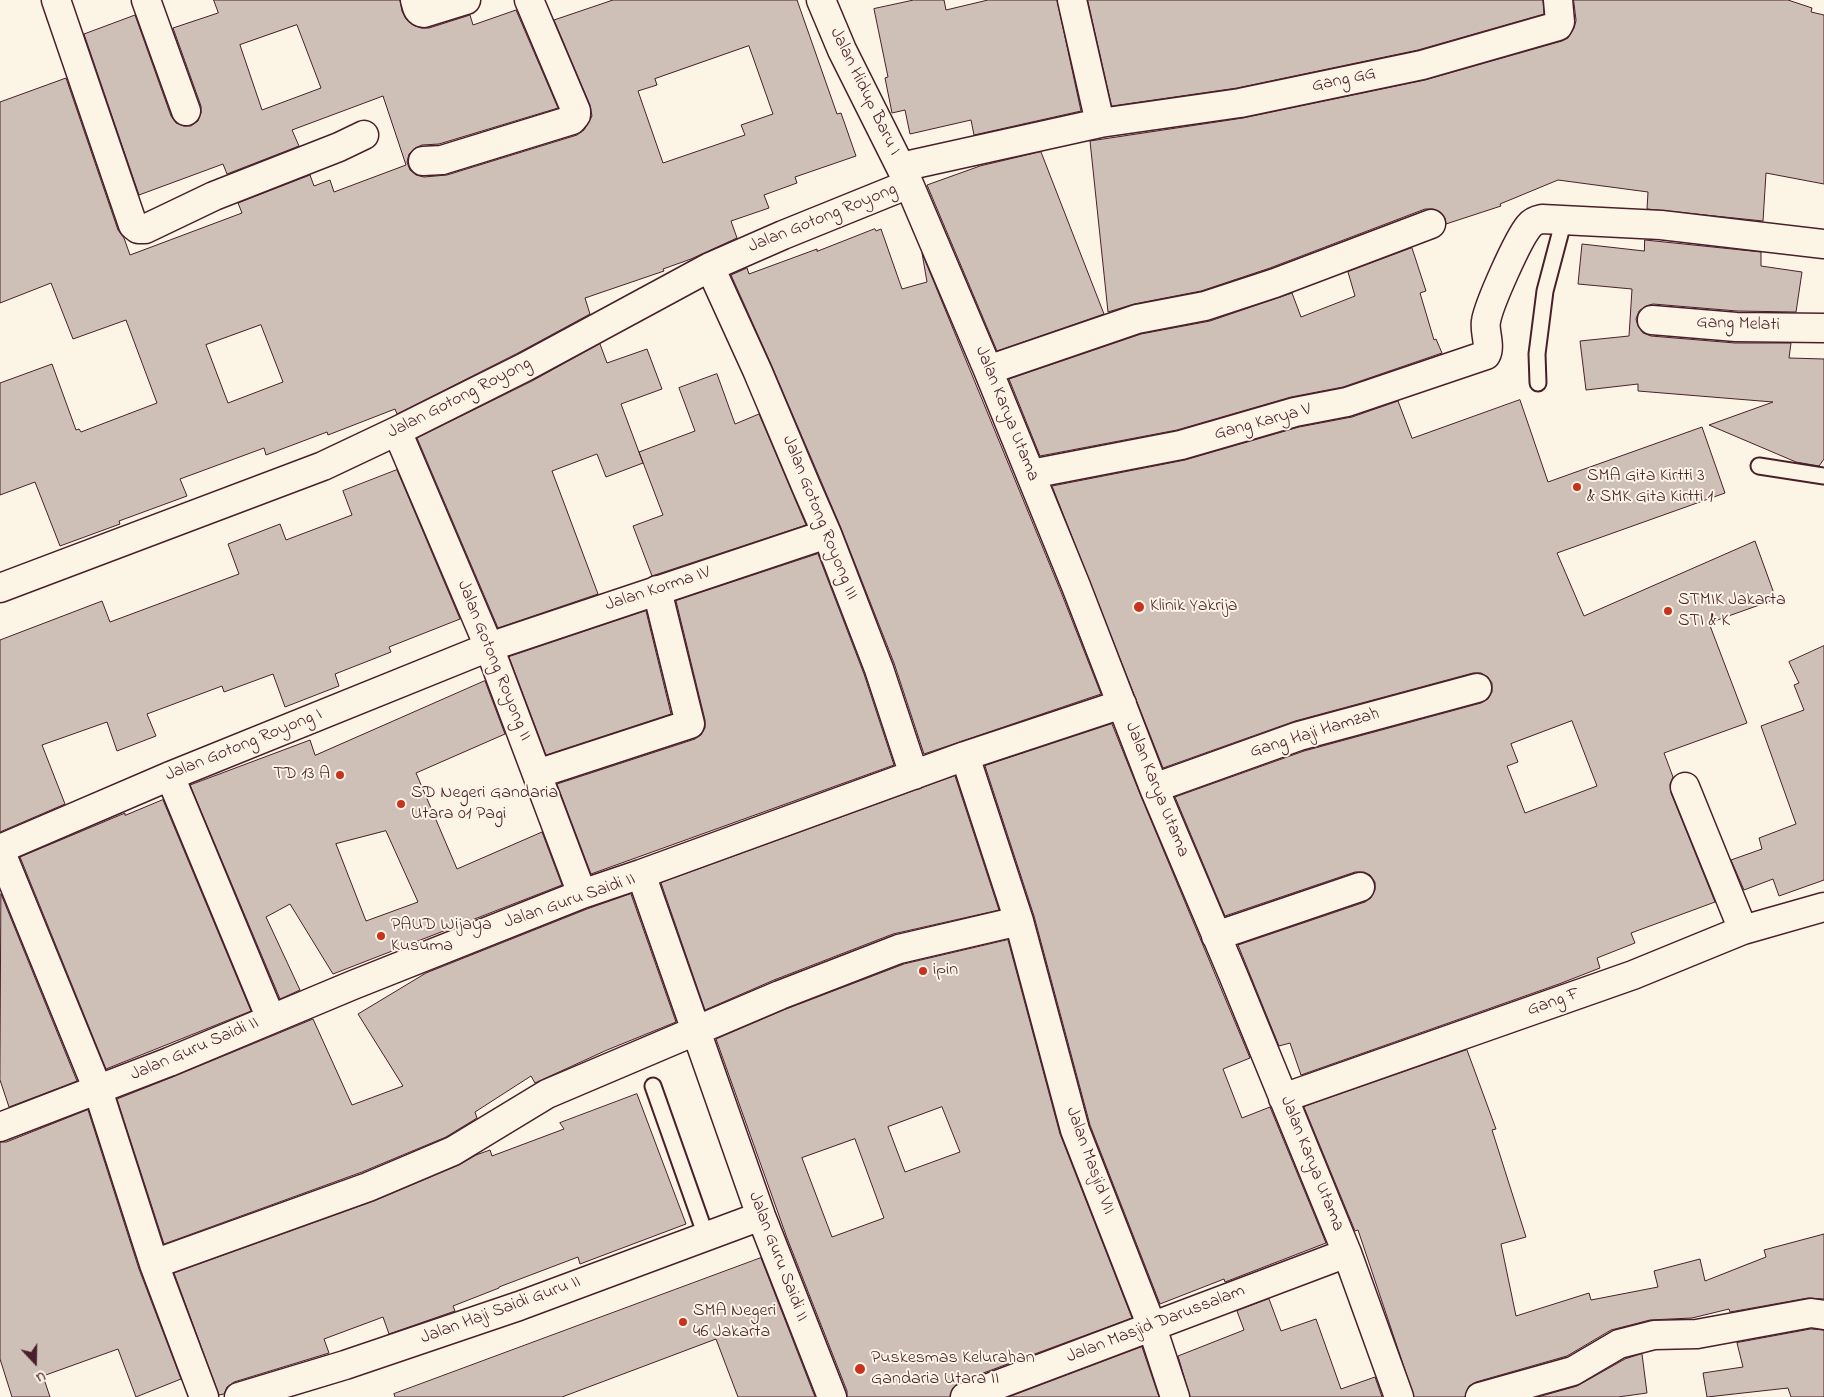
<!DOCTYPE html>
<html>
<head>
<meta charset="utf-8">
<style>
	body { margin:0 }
	#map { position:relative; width:1824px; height:1397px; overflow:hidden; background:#fcf5e5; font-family:"Indie Flower",sans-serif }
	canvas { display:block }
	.north { position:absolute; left:10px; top:1337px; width:50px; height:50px; -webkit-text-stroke:4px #fcf5e5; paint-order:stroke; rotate:159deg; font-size:14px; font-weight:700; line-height:20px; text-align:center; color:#4a1f2b }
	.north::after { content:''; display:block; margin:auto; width:18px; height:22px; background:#4a1f2b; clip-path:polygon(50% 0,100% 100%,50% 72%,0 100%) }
</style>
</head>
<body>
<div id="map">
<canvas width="1824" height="1397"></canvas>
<div class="north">U</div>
</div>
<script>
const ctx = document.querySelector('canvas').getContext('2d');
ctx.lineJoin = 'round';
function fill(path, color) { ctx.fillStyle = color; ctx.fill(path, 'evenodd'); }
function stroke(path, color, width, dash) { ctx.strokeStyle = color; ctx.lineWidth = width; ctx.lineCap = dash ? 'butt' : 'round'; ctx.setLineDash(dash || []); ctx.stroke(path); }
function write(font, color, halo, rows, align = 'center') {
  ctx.font = font + ' "Indie Flower",sans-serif'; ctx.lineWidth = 4; ctx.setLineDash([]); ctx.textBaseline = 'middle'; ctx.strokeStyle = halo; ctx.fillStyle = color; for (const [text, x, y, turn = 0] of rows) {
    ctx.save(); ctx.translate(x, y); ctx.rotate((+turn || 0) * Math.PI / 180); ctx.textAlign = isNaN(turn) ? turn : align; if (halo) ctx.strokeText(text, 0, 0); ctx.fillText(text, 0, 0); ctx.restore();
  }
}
const building = new Path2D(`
	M214 0H400L402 11 406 19 413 25 421 28H429L470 15 473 25 516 10 558 108 439 144 422 145 415 148 409 154 407 162 410 170 416 175 424 177 447 175 577 135 584 130 592 116 590 105 554 20 613 0H797L837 114 841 113 856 156 795 177 797 183 764 195 769 208 731 221 737 238 691 259 663 269 664 271 585 298 590 314 518 353 397 414 395 409 328 435 327 432 266 455 264 448 180 479 187 496 119 521 120 524 60 546 35 482 0 495V383L52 364 76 430 79 429 81 432 157 403 126 320 73 339 51 283 0 303V102L66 78 118 230 124 238 130 255 242 213 238 203 310 175 314 186 330 180 334 192 406 165 383 96 292 130 299 146 227 174 223 164 139 195 84 34 135 15 171 116 176 123 184 126H191L198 121 201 113V106L173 28 218 13ZM297 25 321 88 262 110 240 45ZM749 46 773 114 741 125 745 135 663 163 638 91 657 85 655 79ZM261 325 283 382 228 403 206 345Z
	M914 0H944L946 10 988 0H1057L1081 111 974 135 971 120 910 134 905 110 892 113 885 78 888 77 874 9Z
	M1088 0H1543L1544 14 1418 50 1237 88 1112 106Z
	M1574 0H1788L1812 8 1811 12 1824 15V184L1766 173 1763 221 1647 209 1648 192 1558 180 1500 204 1501 206 1446 224 1445 218 1440 212 1433 209H1425L1270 268 1201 291 1134 304 1108 312 1090 141 1243 118 1425 80 1562 41 1568 38 1574 28 1576 21Z
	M1041 152 1104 314 997 351 927 185 980 166Z
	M875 229 876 231 881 229 902 289 927 282 922 253 1061 592 1101 694 924 754 894 663 841 528 771 364 731 275 747 268 749 274 817 249V251Z
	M1645 240 1761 252V266L1802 272 1796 312 1737 311 1653 304 1646 306 1639 311 1636 319 1638 326 1643 333 1651 336 1735 343H1791L1789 358 1824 359V459L1819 466 1796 462 1709 425 1773 402 1638 391V384L1586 390 1580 341 1629 336 1632 289 1578 284 1582 244 1644 251Z
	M1412 248 1426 291 1420 293 1434 340 1436 339 1442 353 1343 387 1291 397 1177 430 1040 456 1009 379 1141 334 1210 321 1292 293 1301 317 1355 296 1348 272Z
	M600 344 607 363 647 349 662 389 621 404 643 463 606 477 597 454 552 471 598 594 498 628 417 438 532 381Z
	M717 374 735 424 759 414 806 525 652 576 633 526 663 515 639 452 695 431 679 388Z
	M1520 400 1548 482 1702 427 1725 493 1557 553 1584 616 1755 541 1776 599 1709 623 1747 723 1664 753 1673 777 1670 784 1671 793 1715 902 1631 933 1635 943 1597 958 1600 968 1559 984 1301 1075 1290 1043 1279 1046 1238 945 1365 902 1371 898 1375 890V882L1370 875 1364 872H1355L1225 916 1175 797 1304 751 1481 703 1488 699 1492 692V683L1488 677 1481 673H1473L1295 721 1163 768 1052 486 1185 460 1299 427 1352 417 1398 401 1412 438ZM1572 721 1597 786 1525 813 1507 766 1518 762 1511 744Z
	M397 470 460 619 389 647 391 652 335 674 339 686 285 707 273 674 224 692 222 686 147 714 156 736 117 751 107 722 42 745 65 804 0 832V640L102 601 110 622 239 574 228 544 280 524 286 540 352 515 343 491Z
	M818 554 864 674 894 765 591 874 557 784 695 739 701 735 705 728V720L676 601Z
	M646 611 671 714 546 755 509 657Z
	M1824 646V880L1779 896 1773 879 1744 890 1731 860 1762 849 1759 838 1796 824 1761 726 1804 710 1794 685 1799 683 1789 662Z
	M485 681 505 734 416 773 457 869 542 832 562 885 333 974 290 904 266 917 300 990 280 999 190 785 310 740 315 755ZM386 831 418 902 366 921 336 844Z
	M1112 724 1140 794 1250 1058 1223 1069 1242 1118 1270 1107 1326 1243 1225 1282 1224 1279 1160 1304 1090 1125 1034 916 985 766Z
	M955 776 999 910 893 934 774 980 705 1010 661 883Z
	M163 800 251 1011 106 1069 20 857 125 813V815Z
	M1 894 77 1081 9 1107 0 1080Z
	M631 894 676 1022 607 1050 535 1083 531 1076 475 1112 477 1118 446 1137 362 1172 164 1244 117 1099 175 1076 313 1019 352 1105 403 1086 358 1014 426 973 587 909Z
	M1008 940 1060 1134 1132 1318 959 1382 953 1388 950 1397H847V1391L787 1238 716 1039 786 1009 904 964ZM942 1107 960 1152 905 1172 888 1127ZM855 1139 884 1218 832 1237 802 1158Z
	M1467 1050 1496 1129 1492 1130 1526 1237 1501 1244 1516 1316 1589 1293 1591 1300 1658 1287 1654 1271 1700 1259 1705 1281 1766 1257 1764 1250 1824 1234V1299L1808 1298 1730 1312 1729 1309 1692 1318 1650 1320 1611 1330 1567 1356 1476 1382 1469 1386 1465 1397H1414L1358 1230 1355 1231 1304 1107Z
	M637 1094 686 1224 580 1264 578 1257 499 1287V1288L453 1306 455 1311 389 1334 383 1317 324 1339 329 1353 234 1382 227 1387 224 1394 219 1395 174 1273 374 1201 459 1165 476 1155 490 1150 492 1156 564 1129 560 1123Z
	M88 1110 139 1269 181 1379 136 1397 118 1349 43 1376 50 1397H12L0 1359V1142H6Z
	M761 1258 815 1397H738L716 1339 562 1397H395L394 1394Z
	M1269 1299 1281 1331 1316 1319 1341 1389 1375 1377 1382 1397H1190L1178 1356 1244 1330 1237 1311Z
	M1811 1329 1824 1330V1397H1791L1788 1388 1707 1397 1703 1373 1743 1367 1737 1343Z
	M1142 1347 1159 1397H1009Z
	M1642 1354 1647 1393 1618 1397H1538L1577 1386 1625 1359Z`);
const lane = new Path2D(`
	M1538 383 1537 354 1545 291 1564 219
	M1759 466 1824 476
	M653 1086 706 1236`);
const street = new Path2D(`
	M56 0 133 225 138 229H145L214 196 339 147 364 135
	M146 0 186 111
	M415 0C417 7 417 12 424 13L466 0
	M821 0 842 50 909 184 988 370 1076 586 1154 788 1234 977 1347 1253 1399 1397
	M1072 0 1100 123
	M423 161 442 160 572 120 576 115V111L529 0
	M901 167 1100 123 1240 103 1422 65 1558 26 1560 22 1558 0
	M710 267 757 370 806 486 827 534 879 669 914 775
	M1652 320 1736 327 1824 328
	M988 370 1137 319 1205 306 1275 283 1431 224
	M397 431 489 647 582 894
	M1031 474 1181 445 1295 412 1347 402 1486 355C1491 346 1484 331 1486 321 1489 304 1518 239 1529 226 1532 222 1537 220 1542 219L1661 225 1824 244
	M0 588 323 466 397 431 525 367 710 267 783 235 909 184
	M965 756 1019 921 1075 1130 1152 1327 1175 1397
	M537 774 690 724 657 590
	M170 776 271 1019
	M1685 787 1743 930
	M1154 788 1299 736 1477 688
	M0 849 170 776 489 647 827 534
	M0 850 98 1090 154 1264 204 1397
	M641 874 761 1216 832 1397
	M1216 936 1360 887
	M1283 1098 1633 975 1743 930 1824 907
	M0 1127 169 1062 353 985 582 894 641 874 965 756 1122 704
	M154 1264 368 1187 453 1151 547 1094 780 995 899 949 1019 921
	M239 1397 345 1365 519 1306 761 1216
	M965 1397 1347 1253
	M1480 1397 1573 1371 1619 1344 1654 1335 1697 1334 1811 1313 1824 1315`);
const markers = [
	[1577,487,5,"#c8321e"],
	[1139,607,6,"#c8321e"],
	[1668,611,5,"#c8321e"],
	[340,775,5,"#c8321e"],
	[401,804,5,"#c8321e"],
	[381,936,5,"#c8321e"],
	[923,971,5,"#c8321e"],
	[683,1322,5,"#c8321e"],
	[860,1369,6,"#c8321e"]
];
const streetNames = [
	["Gang GG",1344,81,-12],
	["Jalan Hidup Baru I",864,92,64],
	["Jalan Gotong Royong",823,219,-22],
	["Gang Melati",1738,325,2],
	["Jalan Gotong Royong",460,399,-27],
	["Jalan Karya Utama",1006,414,68],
	["Gang Karya V",1263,423,-15],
	["Jalan Gotong Royong III",819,518,68],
	["Jalan Korma IV",658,590,-18],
	["Jalan Gotong Royong II",493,661,68],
	["Gang Haji Hamzah",1315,734,-17],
	["Jalan Gotong Royong I",244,746,-22],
	["Jalan Karya Utama",1156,790,68],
	["Jalan Guru Saidi II",570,902,-19],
	["Gang F",1554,1003,-19],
	["Jalan Guru Saidi II",195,1050,-23],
	["Jalan Masjid VII",1089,1161,70],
	["Jalan Karya Utama",1311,1164,68],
	["Jalan Guru Saidi II",777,1257,69],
	["Jalan Haji Saidi Guru II",501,1311,-20],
	["Jalan Masjid Darussalam",1156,1325,-21]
];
const poiNames = [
	["SMA Gita Kirtti 3",1587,477],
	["& SMK Gita Kirtti 1",1587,498],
	["STMIK Jakarta",1678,601],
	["STI & K",1678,622],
	["Klinik Yakrija",1150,607],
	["TD 13 A",330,775,"right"],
	["SD Negeri Gandaria",411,794],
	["Utara 01 Pagi",411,815],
	["PAUD Wijaya",391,926],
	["Kusuma",391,947],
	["ipin",933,971],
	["SMA Negeri",693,1312],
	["46 Jakarta",693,1333],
	["Puskesmas Kelurahan",871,1359],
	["Gandaria Utara II",871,1380]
];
fill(building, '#cfc0b7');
stroke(building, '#4a1f2b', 1);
stroke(lane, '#4a1f2b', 19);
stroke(street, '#4a1f2b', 31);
stroke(lane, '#fcf5e5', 15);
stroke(street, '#fcf5e5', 28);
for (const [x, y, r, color] of markers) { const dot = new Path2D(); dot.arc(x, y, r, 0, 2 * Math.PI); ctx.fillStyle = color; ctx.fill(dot); stroke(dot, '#fcf5e5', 2); }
write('18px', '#4a1f2b', '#fcf5e5', streetNames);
write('18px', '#4a1f2b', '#fcf5e5', poiNames, 'left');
</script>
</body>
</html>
